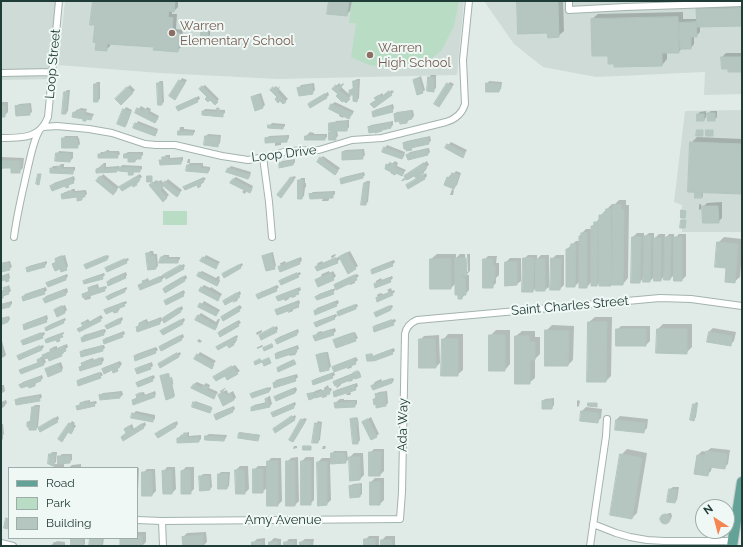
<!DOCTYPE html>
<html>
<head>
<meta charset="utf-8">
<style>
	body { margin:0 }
	#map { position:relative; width:743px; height:547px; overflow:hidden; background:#e0ebe7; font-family:Raleway,sans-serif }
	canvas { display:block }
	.frame { position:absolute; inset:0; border:2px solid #203c36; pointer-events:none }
	.legend { position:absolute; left:8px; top:467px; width:130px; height:72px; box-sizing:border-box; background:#f0f8f5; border:1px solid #9dada9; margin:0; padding:5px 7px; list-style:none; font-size:12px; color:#203c36 }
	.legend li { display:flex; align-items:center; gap:8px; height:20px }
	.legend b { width:20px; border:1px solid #9dada9 }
	.north { position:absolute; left:695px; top:499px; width:40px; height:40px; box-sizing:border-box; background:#f0f8f5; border:1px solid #9dada9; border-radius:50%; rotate:324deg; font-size:11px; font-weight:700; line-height:16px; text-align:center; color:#203c36 }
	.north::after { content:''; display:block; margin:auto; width:14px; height:18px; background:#f58654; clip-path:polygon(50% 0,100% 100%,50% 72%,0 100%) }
</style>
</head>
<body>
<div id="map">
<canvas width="743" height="547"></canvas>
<div class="frame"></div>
<ul class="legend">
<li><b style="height:5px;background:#63a296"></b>Road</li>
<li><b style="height:11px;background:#b8ddc4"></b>Park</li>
<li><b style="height:11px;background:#b5c6c0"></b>Building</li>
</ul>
<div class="north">N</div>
</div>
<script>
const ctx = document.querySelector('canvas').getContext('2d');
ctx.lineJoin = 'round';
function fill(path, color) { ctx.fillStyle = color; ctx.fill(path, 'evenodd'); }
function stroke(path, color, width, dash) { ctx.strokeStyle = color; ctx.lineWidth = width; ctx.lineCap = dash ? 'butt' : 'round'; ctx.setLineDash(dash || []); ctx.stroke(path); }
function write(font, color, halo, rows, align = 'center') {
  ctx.font = font + ' Raleway,sans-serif'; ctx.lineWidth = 4; ctx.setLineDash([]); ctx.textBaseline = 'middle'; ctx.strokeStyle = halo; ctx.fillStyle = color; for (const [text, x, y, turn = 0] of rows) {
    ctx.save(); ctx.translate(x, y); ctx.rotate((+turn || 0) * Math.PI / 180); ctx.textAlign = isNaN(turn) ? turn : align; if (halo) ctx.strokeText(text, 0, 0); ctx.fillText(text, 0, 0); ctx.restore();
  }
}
const built = new Path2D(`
	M1 1H60L52 79 1 80Z
	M65 1H464L457 75 278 79 160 73 58 65Z
	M484 1H742V94L704 95 705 72 596 77 543 67 514 44Z
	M742 110V232H682V205L674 202 685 111Z`);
const green = new Path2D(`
	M352 1H459L454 26 441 51 432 58 397 68 369 65 351 57 356 25 355 23H349Z
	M163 211H187V225H163Z`);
const shadow = new Path2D(`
	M94 1H178V7L174 11H172V14H177L176 29 183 30 181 47 177 51 155 46 110 43V46L106 50 97 42Z
	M330 1H352L350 11 346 15Z
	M518 1H563L564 31 558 36 548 32Z
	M742 3V24L700 26V32L696 36H694V44L691 48H683L678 52H667V59L662 65 615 63 609 55 592 19 598 14 683 12V19H698L697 10 703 4Z
	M205 26H210V35L207 38 202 28Z
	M726 53H742V71L729 68 722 57Z
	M431 75H436V88L433 91 429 78Z
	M421 76 425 90 422 92 414 80 417 78Z
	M182 78 187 80 177 96H170Z
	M357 79H360L359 98 357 101 354 95 350 94V90L353 88H354V81Z
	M160 81H163L164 102 162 104 158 83Z
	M489 81 502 82 501 89 499 91 487 84Z
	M97 82H100V99L97 101 95 84Z
	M450 82 454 84 439 106 448 84Z
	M314 83 315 90 312 93 299 88 301 85Z
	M339 83 341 85 343 83 344 84 341 87 351 96 346 101 334 89Z
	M130 85 135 90 121 104 116 99Z
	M205 85 219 99 215 104 200 89Z
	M276 86 278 88 280 86 279 89 288 99 283 103 272 90Z
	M67 90H70L68 111 66 113 65 92Z
	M392 90 394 92 391 94 377 100 378 96 382 93 384 96Z
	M328 92 329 95 327 97 310 107 311 102Z
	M261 93 265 105 262 108 252 97 255 95Z
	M199 96 200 99 197 101 177 107 180 105Z
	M1 102H8V112L4 116H1Z
	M335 102 354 111 352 115 349 117 344 115 343 118 339 116 340 113 330 109 332 104Z
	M31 103 32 112 29 114 16 107 19 104Z
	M393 104 394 108 392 111 373 112 375 110Z
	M141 106 146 109 147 107 151 109 150 111 159 116 157 120 155 122 136 113Z
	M126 107 132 110 127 124 125 126 124 110Z
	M81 108 87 109 86 112 94 114 93 116 91 119 88 118 86 120 85 118 74 112Z
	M205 109 225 110V113L222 115 203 111Z
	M413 110 414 116 412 118 409 119V120L407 122 395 114 397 112Z
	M706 111V117L704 120H698V114L700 112Z
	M711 111H717V117L714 120 708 114Z
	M349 120V127L347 130H337L338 136 335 139 330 133 333 130H330V123L333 122V124L336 121Z
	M138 121 158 129 157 133 155 135 136 124Z
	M393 121V125L391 127 383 129 382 130 369 127 371 125Z
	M272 123 285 124V126L283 128 269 126Z
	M180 127H184V129L195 130V132L193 134 179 132Z
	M310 132 314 133V134H327V137L325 139 306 136Z
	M208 134 221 135 220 143 217 146 206 136Z
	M289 135V138L287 141H281V145H280L275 146V143L277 141 266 139 269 136Z
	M65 136H78V138H79L80 144 77 147 63 139Z
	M430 136 431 141 428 143 414 146 411 149 404 143 407 141Z
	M697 137 742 139V193L703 192V196L702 197 696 194 698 191 691 143Z
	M451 142 467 150 463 157 446 148Z
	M387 145 405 152 404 156 402 158 385 148Z
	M429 148 430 152 428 154 407 155 410 152Z
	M364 149 365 155 362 158 343 152 345 150Z
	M107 150H109V151H119L120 154 117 157 99 155 101 152H105Z
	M59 151 73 152V158L70 161 57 154Z
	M128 152H143V155L135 161 125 154Z
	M166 155H170V158L183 157V160L181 163 160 161Z
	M323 156 340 168 337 172 321 158Z
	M1 157 24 158 23 168 19 172 12 167H5L1 170Z
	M188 159H190V163H203V166L210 167V170L208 172 188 165 190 163H187Z
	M295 159V162L293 165 280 164 282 161Z
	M395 161 398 163 397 166 406 170 402 175 387 165 390 162 392 164Z
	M427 161 429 165 425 168 426 170 419 176 420 177 426 173 427 176 425 178 408 187 417 178 415 174 405 176Z
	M104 163H106V167L119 166V169L117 171 97 169Z
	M61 164H64V167H75V170L72 173 51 169 53 166H59Z
	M122 165 142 166V169L139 171H135L133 174 130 171 120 168Z
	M231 166 251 172 250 176 248 178 228 171 229 168Z
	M456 171 461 173 457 185 454 188 448 178 450 175 452 176Z
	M364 172 365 175 363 177 341 179 344 177Z
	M103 174 119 187 113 194 98 181Z
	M140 174 142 177 138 180 139 182 134 186 132 184 123 185Z
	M74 176 75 180 68 186 66 185 52 186 54 183Z
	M294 176 296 177 283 194 291 178Z
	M204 177 206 179 202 182V183L200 186 198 184 185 187 187 185Z
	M236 177 253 186 252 189 247 190 245 194 242 192 245 189 233 179Z
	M301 178H305V183H306V187L305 188 304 196 302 198 299 181Z
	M168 179 182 190 177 196 164 185 162 187 169 195 163 201 153 183 156 180 158 182 161 180 164 184Z
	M367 181H370L368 202 365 204H362L364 183Z
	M72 189H75V191L86 190 87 194 81 199 78 196 62 194 65 192 70 191Z
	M452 189 454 190 453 195H450Z
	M335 191V194L332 197H329V200L328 201H322V200L325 197 310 194 313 192Z
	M619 200H626V205H629L628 278 623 284 613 282 610 285 600 282 597 285H592V281L587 287 580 281 575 286H567V249L576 241H580L582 233 586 229H592V226L599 219 600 216 612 204H615Z
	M722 202V218L718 222 703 207 707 203Z
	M700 204H701V209L699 210V205Z
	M637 233H644V237L649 233H654V239L659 234H665V239L669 234H674V239L679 234H686V276L682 280 675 274 670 279 665 275 661 280 655 276 650 281 644 277 640 282 633 237Z
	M724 237 742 239V252L740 277 734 282 727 267 718 243Z
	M150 251H153L154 254H157L158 266 156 268 149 269 147 254Z
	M350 251 358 266 355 268 341 258 337 262 316 267 318 266 317 264 318 263 322 261 323 263 339 257V258L342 255Z
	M273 252 276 266 274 268 263 257 266 254Z
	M335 254 336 255 332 259 331 256Z
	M437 254H456V258L460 254H465L466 272H468L467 254H470V271L466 275H469V290L462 298 456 283 451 288 431 259Z
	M65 255 68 266 66 269 61 268 54 264 56 261V259L58 257Z
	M108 255 109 257 107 260 87 268 86 265 88 263Z
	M164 255H169V257H180V259L177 262H161V257Z
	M206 255 220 262 215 268 202 261Z
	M528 255H537V259L541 255H549V287L545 290 537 287 533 291 524 259Z
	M556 255H564V285L560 289 552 259Z
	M488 256H497L496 263H499V275L496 278V283L492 287 484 260Z
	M301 257 302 260 300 263 280 270 279 267 281 266 280 263H281L285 261 286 263Z
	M128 258 129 260 126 262 106 268 109 266Z
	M510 258H521V281L517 284 506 262Z
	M394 260 395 262 392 265 373 273 372 270 374 268Z
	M10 261 12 267 9 269 1 271V263Z
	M47 261V263L45 266 28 271 27 269 29 266Z
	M242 263 243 265 240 268 223 274 226 272Z
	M184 264 185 266 183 269 165 276 162 280 140 288 139 286 144 282V281L146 279 148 278 149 281 163 275 164 276 167 273Z
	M202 271 216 278 218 276 220 277 219 279 220 280 219 283 217 285 199 273Z
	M329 271 330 273 333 271 336 276 333 279 316 280 322 276 321 275 322 274Z
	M126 272 127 275 125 278 108 282 110 279Z
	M300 272 301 274 298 276 280 281 283 279Z
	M9 273 10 278 8 280 6 279H4L1 282V276Z
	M104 273 105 275 102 278 85 281 87 279Z
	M67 274 68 276 66 279 48 286V284L50 281Z
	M357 274 359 276 354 280 355 282V283L350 285 349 284 353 280 335 289V290L333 293 316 297 319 294 336 288 335 285 337 283Z
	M186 275 187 278 185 280 165 291 164 289 166 286Z
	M392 276 393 278 390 281 376 283V281L381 278 382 280Z
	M98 284 99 288 106 286 107 288 104 290 90 295 91 298 90 299 85 300 84 299 88 295H83L86 292 89 291V288L91 286Z
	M9 285 11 291 1 298V291L5 289 4 288Z
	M204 285 210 288 211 287 222 294 220 297 218 299 202 287Z
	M277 285 279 287 276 290 258 296 261 292H263L261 290 262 292Z
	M46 287 47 290 44 293 23 297 25 294Z
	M127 287V289L125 291 108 298 107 297 110 294Z
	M300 287 301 290 295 294 296 296 295 297 291 298 294 294 288 297 289 299 285 301 284 300 287 297H277L280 295Z
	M67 288 68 292 66 294 44 299 46 296Z
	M391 288 392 291 394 290 395 292 392 294 378 298 377 295 378 294 382 293 383 295 389 292 387 290Z
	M184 290 185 293 183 295 165 301 167 299Z
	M240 291 241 294 237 298 238 300 237 301 232 303 236 299 224 301 227 299Z
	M299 300 300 303 298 306 292 308 293 310V311L288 313V312L291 308 276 310 279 308Z
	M338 300 339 303 336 305 315 311 317 308Z
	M12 301V304L10 306 1 308V304Z
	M126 301 127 303 124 305 119 307 120 309 118 311 114 309 105 310 108 308Z
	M204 301 220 310 218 313 216 315 200 307Z
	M357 304 358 306 356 308 338 313 340 310Z
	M65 305 67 310 65 312 55 310 57 308Z
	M240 305 242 308 239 310 222 317 224 315Z
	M392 305 393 307 391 309 376 315 375 313 378 311Z
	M182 306 183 309 181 311 164 321 163 319 160 323 137 327 142 321 147 319 148 322 161 317 162 320 165 316Z
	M201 313 216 322 218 319H220L217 327 215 329 198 316Z
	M336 314 337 316 334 319 316 323 318 321Z
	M47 315 48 319 46 321 24 326 26 323Z
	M101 315 103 318 100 320 79 329 84 325 83 324 85 321 88 319 90 322Z
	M9 316 10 319 8 322 1 324V318Z
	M122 317 123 319 121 322 107 328 106 326 109 324Z
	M595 317H612L611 376 606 381 589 322Z
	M65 318 66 320 63 322 46 328 49 325Z
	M184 318 185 320 183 323 163 334 161 331 164 329Z
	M395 319 396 321 393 324 374 328 376 325Z
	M239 320 241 323 238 325 219 333 221 330Z
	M663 324H692V347L686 353 658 329Z
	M552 325 574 326 573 360 568 365 546 331Z
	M277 326 278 329 276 331 260 335 263 333Z
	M621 326H650V341L646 345 617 330Z
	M335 328 336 331 333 334 315 336 318 332 322 331V332Z
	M713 328 736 332 734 341 730 345 709 332Z
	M105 329 106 331 104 334 82 338 84 335Z
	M298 329 299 332 297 334 277 343 276 340 279 337Z
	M262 330V332L257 335 256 333 257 332Z
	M496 330H510V364L505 370 490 336Z
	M124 331 125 334 122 336 104 340 106 338Z
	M522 331H535V337H540V354L535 359V378L529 383 516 336Z
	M44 332 45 334 42 337 23 344 22 341 25 339Z
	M64 332V333L59 340 56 338 46 340 48 338Z
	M355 332 358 338 355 340 334 341 337 338Z
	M183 334 184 337 182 339 160 347 162 345Z
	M448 334H463V370L457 375 443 340Z
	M237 335 238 337 235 340 236 342 234 344 229 347 227 344 217 347 220 345Z
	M439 335 440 363 436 367 420 340 424 336Z
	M199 339 202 341 200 343 197 341Z
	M2 341 6 355 4 357 1 358V342Z
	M67 344 68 347 63 351 64 353 61 355 48 356 44 358 46 362 44 364 20 370 23 368 39 362 38 360 41 357 44 356 46 353 51 351V350L53 347 57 346V348Z
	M43 345 44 347 41 350 19 356 21 354Z
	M104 345 105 348 102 350 81 353 83 350Z
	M262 345 263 346 262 347 257 349V347H258Z
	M298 345 299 349 295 351 296 354 295 355 289 356 292 352 276 354 278 352Z
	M156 347 158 350 155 352 135 356 137 354Z
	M394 348 395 351 392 353 374 358 372 360 368 355 372 354 373 357 376 355Z
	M180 352 181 354 179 356 161 367 162 362Z
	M200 352 216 361 211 367 198 355Z
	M328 352 331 366 329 369 320 371 317 356 320 353Z
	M103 357 104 360 102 363 81 370 80 367 85 361 93 358 94 360Z
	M356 357 358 360 355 363 351 365 352 367 351 368 347 369V368L350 365 333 368 336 365Z
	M293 360 295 364 278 368 280 366Z
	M120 361 122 364 117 370 113 369H103L105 367Z
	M61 362 63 368 61 371 46 369 49 367Z
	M152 362 153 366 150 368 137 370 139 367Z
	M235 365 240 371 237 373 225 375 214 377 217 375Z
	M359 371 361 375 352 378 353 380 352 381 348 382 351 378 334 382 336 380Z
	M101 372 103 375 100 377 78 382 80 379Z
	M334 372 335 375 332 377 313 381 315 379Z
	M169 373 170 378 172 377 173 382 172 383 175 396H174L161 376Z
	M297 374 298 377 295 380 274 383 276 380Z
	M42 375 43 378 41 380 37 381V382L35 385H20L23 382Z
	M154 375 155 378 152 380 137 383 139 381Z
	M393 378 394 380 392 383 372 386 374 384V383L375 382 381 379 382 381Z
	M197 382 204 385 206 383 210 385 209 388 218 392 216 395 213 398 194 384Z
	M340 383 341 385 337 388 336 387Z
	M357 383 358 386 355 389 350 391 351 394 350 395H347L346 394 350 391 334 393 336 390Z
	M1 385H4L5 391 1 394Z
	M328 385 329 388H331L332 390 329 393 326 394 327 396 326 397 322 398V397L325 394 315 396 314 398 308 394 314 392 315 391 321 389 322 390H324V388Z
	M271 387V389L269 392 252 397V394L254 392Z
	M296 387 297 390 295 393 275 397 277 395Z
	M225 388H226L222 392 227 390 228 394 233 391 236 397 234 400 219 396 221 393 220 391Z
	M122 391 123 395 120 397 101 399 100 395 103 393Z
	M155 391 156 394 154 397 133 400 138 397 137 395 139 393 144 392 145 395Z
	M387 391 388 403 386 405 377 407 374 399 376 397V394L379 392Z
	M41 394 42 397 39 400 16 401 18 398Z
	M269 396H270L272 404 270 406 252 410V407L254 405 267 402 266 399Z
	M554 398V405L552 408 543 401 545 399Z
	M340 399H344V400H357V404L354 406 335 403Z
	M6 400 7 403 5 405V406L1 409V402Z
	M90 400V402L96 401 97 403 94 405 77 407 84 401Z
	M578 400 580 401 579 406 577 407V401Z
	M195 401 212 407 211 411 210 412 193 406Z
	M295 402 296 404 294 407 274 416 273 414 275 411Z
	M696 402 698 403 696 417 694 420V405Z
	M35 405H40L38 427 35 429 28 422 31 420 33 407Z
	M234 406 235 409 233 411 216 418 215 416 217 413Z
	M586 407 602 409 601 418 597 422 581 420 582 411Z
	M136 411 155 415V419L152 421 133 414Z
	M295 415 296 417 294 420 276 427Z
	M58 416 59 419 57 421 42 426Z
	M620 416 648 419 647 428 643 432 616 420Z
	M371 417 379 434 376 436 371 438 363 422 366 420Z
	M304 418 307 419 295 439 293 441 302 420Z
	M352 418H358L360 440 358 443H354L352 419Z
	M72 421 75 423 74 424 76 426 73 430 69 431 64 438 59 439Z
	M177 421 178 424 176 426 158 436 157 434 159 431Z
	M318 421 322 422 320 440 317 442 316 424Z
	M145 422 146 425 144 427 124 439 127 433 125 429 127 427 132 424 134 429Z
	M1 424H3L4 434 3 435V439L1 441Z
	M189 432V436L201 435V439L199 441 178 439 180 436H182L185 433Z
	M240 432 260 435 259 439 258 440 239 433Z
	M209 434 227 435 226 438 224 440 206 439V436Z
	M294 446H297V448L293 449Z
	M323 446H326L325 449H322Z
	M711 448 730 450 728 464 724 468 712 466 711 471 707 475 698 455 702 451 706 452Z
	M374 449H384V471L380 475H370V453Z
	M627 449 647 453 637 513 632 518 621 455Z
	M334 451H347L348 460 345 462 330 463 331 500 327 504 318 462 322 458H332V454Z
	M52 452H57L56 462 54 464H59V457L62 454H72V460L69 462 64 463V468H52L55 465 51 464 50 455Z
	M354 453H363L364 475 360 479 350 457Z
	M298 457 299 501 295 505 287 462 291 458Z
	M306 457H314V500L310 504 302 461Z
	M271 458H281L282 501 278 505 268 487 262 492 254 470 258 466H268V462Z
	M81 464V468H68L72 465Z
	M240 466H248L249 489 245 493 236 470Z
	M167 467H175L176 489 172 493 164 471Z
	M186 467H194V489L190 493 182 471Z
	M137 468H139L138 491 137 493Z
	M147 469H155L156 491 152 495 143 473Z
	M221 472H230L229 486 227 488 219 474Z
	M203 474H211L212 487 209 490 200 477Z
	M375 478H384V500L380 504H371V482Z
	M362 483V494L360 496 350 486 353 484Z
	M673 487H679L677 500 675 502 668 501 670 489Z
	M669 513H671L672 516 671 519 666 524 662 523 661 520 662 517Z
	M137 532H146V542L142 546H121V538H137Z
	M206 532 207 542 203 546H184L183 537 187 533Z
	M369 536H379V546H365V540Z
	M386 536H395V546H382V540Z
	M72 538H85V544L83 546H72Z
	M91 538H104L103 545 90 546Z
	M265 538V546H253V543L257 539Z
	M274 538 281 539V546H270V542Z
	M289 539H297V546H285V543Z
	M305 539H314L313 546H301V542Z
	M57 541 65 542V546H51L54 542H56Z`);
const building = new Path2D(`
	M93 1H175L174 12 169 11 168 17 173 18 172 33H179L178 52 153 50 154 47 107 44V51L95 50 96 43 93 42 95 25H90Z
	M329 1H349L347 16 327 14Z
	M517 1H558L559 37 548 38 547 33 518 34Z
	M742 8V26L697 27 696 9Z
	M678 17 679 53H662V66L614 67V64H608V56H592L591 19Z
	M696 22 697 37H691V49H680L679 23Z
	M201 28H208V39L201 38Z
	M721 57H742V72H728V69H722Z
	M428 77 434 78V92L427 91Z
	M419 78 423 93 417 95 413 80Z
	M179 80 185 83 175 100 169 96Z
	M353 81H358L357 102 353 101V95H349V90H353Z
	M157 83H161L162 105H158Z
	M447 83 452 87 439 107 434 104Z
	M486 83 500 84 499 92H486Z
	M94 84H98V102H94Z
	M312 85 313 94 299 96 297 88Z
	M336 85 338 87 340 85 342 87 339 90 350 99 346 103 344 101 342 102 336 96 338 94 332 89Z
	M202 86 218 102 215 105 210 100 208 102 205 99 207 97 199 89Z
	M127 87 133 93 121 105 115 99Z
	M273 87 275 90 277 88 279 90 277 92 286 102 283 104 280 101 278 103 275 99 277 97 270 90Z
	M389 91 392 95 374 108 370 104 376 100 374 98 379 95 381 97Z
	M64 92H68L66 114H62Z
	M325 94 327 98 310 108 308 104Z
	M259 95 263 108 255 111 251 97Z
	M196 98 198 102 178 111 176 107Z
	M331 104 352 113 349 119 329 109Z
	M29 105 30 115 16 116 15 106Z
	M1 106H5V117H1Z
	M391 106 393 112 373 117 372 112Z
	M137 108 143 111 144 109 149 111 148 114 158 118 155 123 135 113Z
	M217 108H219V111L223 112V117L202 115V111L217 112Z
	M123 109 131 112 125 127 117 124Z
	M77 110 85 111V115L92 116 91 120 86 119V121H83V119L72 117 73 112 77 113Z
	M411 111 412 119 407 120V123L400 124 399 121 395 122 394 114Z
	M707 113H715V121H708Z
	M697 114H704V121H697Z
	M347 122V131H333L332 123Z
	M135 123 157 131 155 136 133 128Z
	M329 123H332V131H329Z
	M390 123 391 128 382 130V131L375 133V132L369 133 368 127Z
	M268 125 283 126V129L268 128Z
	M697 130H703V136H696Z
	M706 130H713V136H706Z
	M178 131 193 132V135H178Z
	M329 132H335L336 140H329Z
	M205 136 219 137 218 147 204 145Z
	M305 136H325V140H305Z
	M287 137V142L265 143V138Z
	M62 138H76V140L77 139 78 148H62Z
	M428 138 429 144 411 148 412 150 406 151V149H404L403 143Z
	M690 142 742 144V194L688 192Z
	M447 144 465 153 463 158 445 148Z
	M384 147 404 155 402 159 382 152Z
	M427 149 428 155 408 160 406 155Z
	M362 151 363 159 342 160V152Z
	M104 152H107V153H117L118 158H98V154H104Z
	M56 153 71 154 70 162 55 161Z
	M124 154H141V159H135V162H128V158H124Z
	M162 157H168V160L181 159V164L160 165 159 160H162Z
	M320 157 338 171 335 175 317 162Z
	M1 161H20V173H11V168H1V170Z
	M293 161V165L279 168V163Z
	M391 163 396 165 395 168 404 172 402 176 396 173 395 175 391 173V172L385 169 386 164 390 166Z
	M424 163 427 168 423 171 424 173 416 178 414 176 407 180 406 179 402 181V180L405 178 404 176Z
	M104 165V169L117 168V172L96 173V169L101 168V166Z
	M187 165 201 166V168L208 169V173L186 171Z
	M57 166 62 167V169H73V174L50 173V168L57 169Z
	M119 167 140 168V172H133V175H128L129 172 119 171Z
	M228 168 250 175 248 179 226 172Z
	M452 173 459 175 454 189 444 185 447 177 450 178Z
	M38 174H41L39 185 36 184Z
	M362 174 363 178 341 184 340 179Z
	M423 175 425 179 408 189 406 185Z
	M100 176 117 190 113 195 96 181Z
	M138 176 140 180 136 183 137 185 133 187 132 185 122 191 119 187Z
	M147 176H152V182H147Z
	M291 177 294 180 281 198 277 195Z
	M72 178 74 183 68 185 69 187 66 188 65 186 52 191 50 186Z
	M202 179 204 182 200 184 201 186 198 188 197 185 185 190 183 187Z
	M233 179 252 189 250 193 230 183Z
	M298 180H303L302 199H298Z
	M158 181 163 187 160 190 167 198 163 202 149 185 153 182 155 184Z
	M165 181 180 193 177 197 162 185Z
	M364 183H368L366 205H361Z
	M68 191H73V193L84 192 85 197H82V200L77 201V197L62 199 61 194 68 193Z
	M333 193V198L310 199 309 194Z
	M695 193H702V198H695Z
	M613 205H621V210H624L623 285H612Z
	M702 206H718L719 223H703Z
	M606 209H611V286H599V215H603L604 212H606Z
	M681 210 686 211 685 218H681Z
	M681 220H686L685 228H680Z
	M594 222H598L597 286H591V226H594Z
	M581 233H587V288H579V236L581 235Z
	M644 236H651L650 282H643Z
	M632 237H641L640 283H631Z
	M665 237H671L670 280H664Z
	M674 237H682V281H674Z
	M654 238H661V281H654Z
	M717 242 738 244 735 283 725 282 726 268 715 267Z
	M571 244H576L575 287H566V249H571Z
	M146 253H151V256H155L156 269 148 270Z
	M347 253 356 269 348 274 339 257Z
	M271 254 275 269 266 271 262 256Z
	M62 256 67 270 61 272 60 269 55 271 52 264 56 262 55 259Z
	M106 256 107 260 86 269 84 265Z
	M161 257H167V259H178V263H159Z
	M203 257 218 264 216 269 200 261Z
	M336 258 338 263 317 271 315 267Z
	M455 258H466L467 276H462V278H465L466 295H462V299H458V295H455V277L458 276H455Z
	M523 258H534L533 292H522Z
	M551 258 561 259 560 290H550Z
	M125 259 127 263 107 272 105 268Z
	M298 259 300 264 280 272 278 267Z
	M430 259H451V289H430Z
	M483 259H493V266H495V280H493V288H483Z
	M536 259H545V291H536Z
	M391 262 393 266 372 274 371 270Z
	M505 262H517V285L505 286Z
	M8 263 10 270 1 272V264Z
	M44 263 45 267 27 272 26 268Z
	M181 265 184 269 166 279 163 275Z
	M239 265 241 268 224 278 222 274Z
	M199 272 219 282 217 286 197 276Z
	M297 273 299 277 281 285 279 281Z
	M331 273 334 280 318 287 315 280Z
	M124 274 126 278 108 286 107 282Z
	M7 275 9 281 6 282 5 280 1 281V277Z
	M102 275 103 279 84 284 83 281Z
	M355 275 357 280 336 290 334 285Z
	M65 276 66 280 48 287 46 283Z
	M160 277 162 281 140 290 138 285 143 283 142 281 145 280 147 282Z
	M183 277 185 281 165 293 163 289Z
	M389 278 391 282 375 288 374 284Z
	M96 286 97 289 104 287 105 291 83 298 82 294 89 292 88 288Z
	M6 287 9 294 3 296V298L1 299V292L4 290 3 288Z
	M201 287 220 296 218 301 199 291Z
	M275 287 277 291 258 299 256 295Z
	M43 289 45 294 23 301 22 297Z
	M124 289 125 292 108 300 106 297Z
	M297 289 299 294 278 301 276 297Z
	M64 290 66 295 45 303 43 299Z
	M332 290 334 294 317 300 315 297Z
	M182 292 184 296 166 305 164 301Z
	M391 292 393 295 377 302 376 298Z
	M237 293 240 297 225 305 223 301Z
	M297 302 299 307 277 315 275 310Z
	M335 302 337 306 315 315 314 311Z
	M9 303 10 307 1 309V305Z
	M123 303 125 306 117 309 118 312 114 313 113 311 106 314 104 310Z
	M200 303 218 312 216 316 198 307Z
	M355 305 356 309 338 316 337 312Z
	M62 306 65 313 57 317 54 310Z
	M390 306 391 310 376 317 374 313Z
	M238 307 240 311 223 321 221 317Z
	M179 308 181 312 164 323 162 319Z
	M198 315 217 326 215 330 195 320Z
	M333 316 335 319 316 327 314 323Z
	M45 317 47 322 24 330 23 325Z
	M99 317 101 321 79 332 77 329 83 326 81 323 86 321 87 323Z
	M7 318 8 322 1 325V319Z
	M119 319 121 323 107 329 105 326Z
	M159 319 160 324 137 332 136 327 139 326V323L145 321 146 324Z
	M63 320 64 323 46 331 45 328Z
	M181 320 183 324 163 335 160 331Z
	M392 320 394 325 374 332 373 327Z
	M237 322 239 326 220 337 218 333Z
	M588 322H607L606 382H587Z
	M274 327 277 332 261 340 259 335Z
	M616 329H646V346H616Z
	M657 329H687V354L656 353Z
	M103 330 104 335 82 342 81 338Z
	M332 330 334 335 315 341 313 336Z
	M545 330 569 331 568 366H545Z
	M296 331 297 335 277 344 275 340Z
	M709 332 732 336 731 346 707 342Z
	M41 333 43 338 23 345 21 341Z
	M122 333 123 337 104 344 103 340Z
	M353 333 356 341 336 348 333 340Z
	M61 334 63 337 59 338 60 341 57 342 56 340 46 343 45 340Z
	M489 335H505V371H489Z
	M180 336 182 340 161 351 159 347Z
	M515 336H529L530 342H535V360H530V384H515Z
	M235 337 237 340 233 342 234 345 229 348 227 345 218 350 216 347Z
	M419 339H435L436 368H419Z
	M442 339H458V376H441Z
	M272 344 273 347 264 351 263 348Z
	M40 346 42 350 19 360 17 356Z
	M64 346 66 351 61 353 62 356 49 361 48 358 44 359 42 355 50 352V349L54 348 55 350Z
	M102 346 103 351 81 357 80 352Z
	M296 347 297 352 276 359 275 354Z
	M154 349 156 353 135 361 134 356Z
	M391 350 393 354 374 361 372 357Z
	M177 353 179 357 160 368 158 364Z
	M326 353 329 370 320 372 316 355Z
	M197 354 214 364 212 369 194 359Z
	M372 354 373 361H367L366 355Z
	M41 358 44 365 21 374 19 370 38 363 37 360Z
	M100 358 102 364 80 371 79 367 82 366 81 363 91 360 92 361Z
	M269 358 271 363 264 366 262 361Z
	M260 359 262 362 255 365 254 362Z
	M354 359 356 364 334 372 332 367Z
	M294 360 296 364 278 372 277 368Z
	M118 363 120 367 117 368 118 371 113 373 112 370 104 374 102 369Z
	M58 364 62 371 48 377 45 369Z
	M149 364 151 369 137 374 135 369Z
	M232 366 238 374 227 380 225 376 216 381 213 377Z
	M358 371 361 377 355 379 353 373Z
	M99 373 101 378 78 386 77 381Z
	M168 374 169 378H171L173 384H171L174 397 166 400 160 376Z
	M331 374 333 378 313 385 312 381Z
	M353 374 355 378 335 386 333 382Z
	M294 376 296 381 274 388 273 383Z
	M40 377 41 381 35 383V386L29 388 28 386 21 388 19 385Z
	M151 377 153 381 138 387 136 383Z
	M391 379 392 383 373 390 371 386Z
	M194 384 202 388 203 385 208 387 207 390 216 394 214 399 191 388Z
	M354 385 356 390 334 397 333 392Z
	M268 388 269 392 252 398 250 394Z
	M293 389 295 393 276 401 274 397Z
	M329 389 330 394 315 398 314 394Z
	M224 392 226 395 230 393 234 400 223 406 218 395Z
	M120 393V398L100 400 99 395Z
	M141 393 142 396 153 393 155 397 133 405 132 400 137 398 136 395Z
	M313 393 314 398 309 400 307 394Z
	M385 393 386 406 376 408V404L374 405 373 399H376L375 394Z
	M39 396 40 401 16 405 15 400Z
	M267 398 270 407 251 411V407L266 404 265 399Z
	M552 400V409H542V401Z
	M88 402V404L94 403 95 406 77 410 76 406 80 405V403Z
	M193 402 212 408 210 413 192 407Z
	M355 402V407L335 408 334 403Z
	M588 403H597V407L588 406Z
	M293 404 294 408 273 417 271 413Z
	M693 404 697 405 694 421 690 420Z
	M32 407H38L36 430H29V427H27V422H30Z
	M232 408 233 412 216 420 214 415Z
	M581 411 599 413 598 423 580 421Z
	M132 413 153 418V422L131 418Z
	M292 416 295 420 275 433 273 429Z
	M55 418 58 422 40 432 38 428Z
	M357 418 358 424 351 425 350 419Z
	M301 419 305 422 293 442 289 440Z
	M368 419 377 437 371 440 362 422Z
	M616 420 645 423 644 433 615 430Z
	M69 423 73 425 72 427 74 429 71 434 68 432 62 442 58 439Z
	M174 423 176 427 158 438 155 434Z
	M315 423 320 424 318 443H312Z
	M142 424 144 428 123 441 121 437 126 433 124 429 129 426 132 430Z
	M351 425H356L358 444H353Z
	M184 433H186V434H187V438L199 437V442L177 443V438H181V435H184Z
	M239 433 259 435 258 441 238 438Z
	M205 436 225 437 224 441 205 440Z
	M303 446H311V450H303Z
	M706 451 727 454 725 469 709 467 708 476 694 474 697 455 705 456Z
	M369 452H381L380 476H369Z
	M331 453H345L346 463 331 464Z
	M49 454H55L54 466 50 465V464H48Z
	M620 454 642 458 632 519 610 515Z
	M58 456H70V463L58 464Z
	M349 457H360V480L350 481Z
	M267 461H278V506H267Z
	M286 461H295V506H286Z
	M301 461H311V505H301Z
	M317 462H327V505L318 506Z
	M253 469H263V493H253Z
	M172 470V494H163L162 471Z
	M190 470 191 494H181V471Z
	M235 470H244L245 494H236Z
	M142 472H152V496H142Z
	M218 474H228L227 489H218Z
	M199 476H209L210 490 200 491Z
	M370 482H380V505H370Z
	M360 485V497L350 498 349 486Z
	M669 489 677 490 675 503 667 502Z
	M660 519a5 5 0 1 1 10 0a5 5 0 1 1-10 0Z
	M6 518 9 519V529L4 528Z
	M203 535V546H183L182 537Z
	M137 536H142V546H120V538H137Z
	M71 538H82L83 546H71Z
	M90 538H102L101 546H89Z
	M364 539H375V546H364Z
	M381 540H392V546H381Z
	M252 542H262V546H252Z
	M269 542H278L277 546H269Z
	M284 542H294V546H284Z
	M300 542H310V546H300Z`);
const minor = new Path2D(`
	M569 1V10L625 7 742 3
	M1 73 53 72
	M43 127 57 126 89 129 112 133 145 144 156 145H175L222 156 248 160 265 157 288 151 319 150 352 140 382 138 446 122C456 119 462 114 465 104L463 60 469 1
	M1 138C21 138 40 139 48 117L59 1
	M263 157 269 202 272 237
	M14 237C17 213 23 190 28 167 31 155 33 142 39 131
	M137 520 162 521 400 519 402 492 405 334C406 327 410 323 417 320L660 298 691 299 742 306
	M162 521 163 546
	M593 524 616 533 630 537 647 540 664 541H732
	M1 543 13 546
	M590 546 606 436 607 419`);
const primary = new Path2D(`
	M732 546 742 482`);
const markers = [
	[172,33,4,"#8d6e63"],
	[370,55,4,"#8d6e63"]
];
const educationNames = [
	["Warren",180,26],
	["Elementary School",180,41],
	["Warren",378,48],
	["High School",378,63]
];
const streetNames = [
	["Loop Street",53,64,-85],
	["Loop Drive",284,154,-7],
	["Saint Charles Street",570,306,-5],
	["Ada Way",403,425,-89],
	["Amy Avenue",283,520]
];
fill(built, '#cedbd6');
fill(green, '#b8ddc4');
fill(shadow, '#0003');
fill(building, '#b5c6c0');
stroke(building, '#b2c5be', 1);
stroke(minor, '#a3b3ae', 8);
stroke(primary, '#c1c8c7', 12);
stroke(minor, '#fff', 6);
stroke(primary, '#63a296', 10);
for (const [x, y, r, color] of markers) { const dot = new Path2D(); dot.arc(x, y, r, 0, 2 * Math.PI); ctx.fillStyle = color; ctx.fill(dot); stroke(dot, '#f0f8f5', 1.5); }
write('13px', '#785e54', '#f0f8f5', educationNames, 'left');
write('13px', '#203c36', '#f0f8f5', streetNames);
</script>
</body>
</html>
